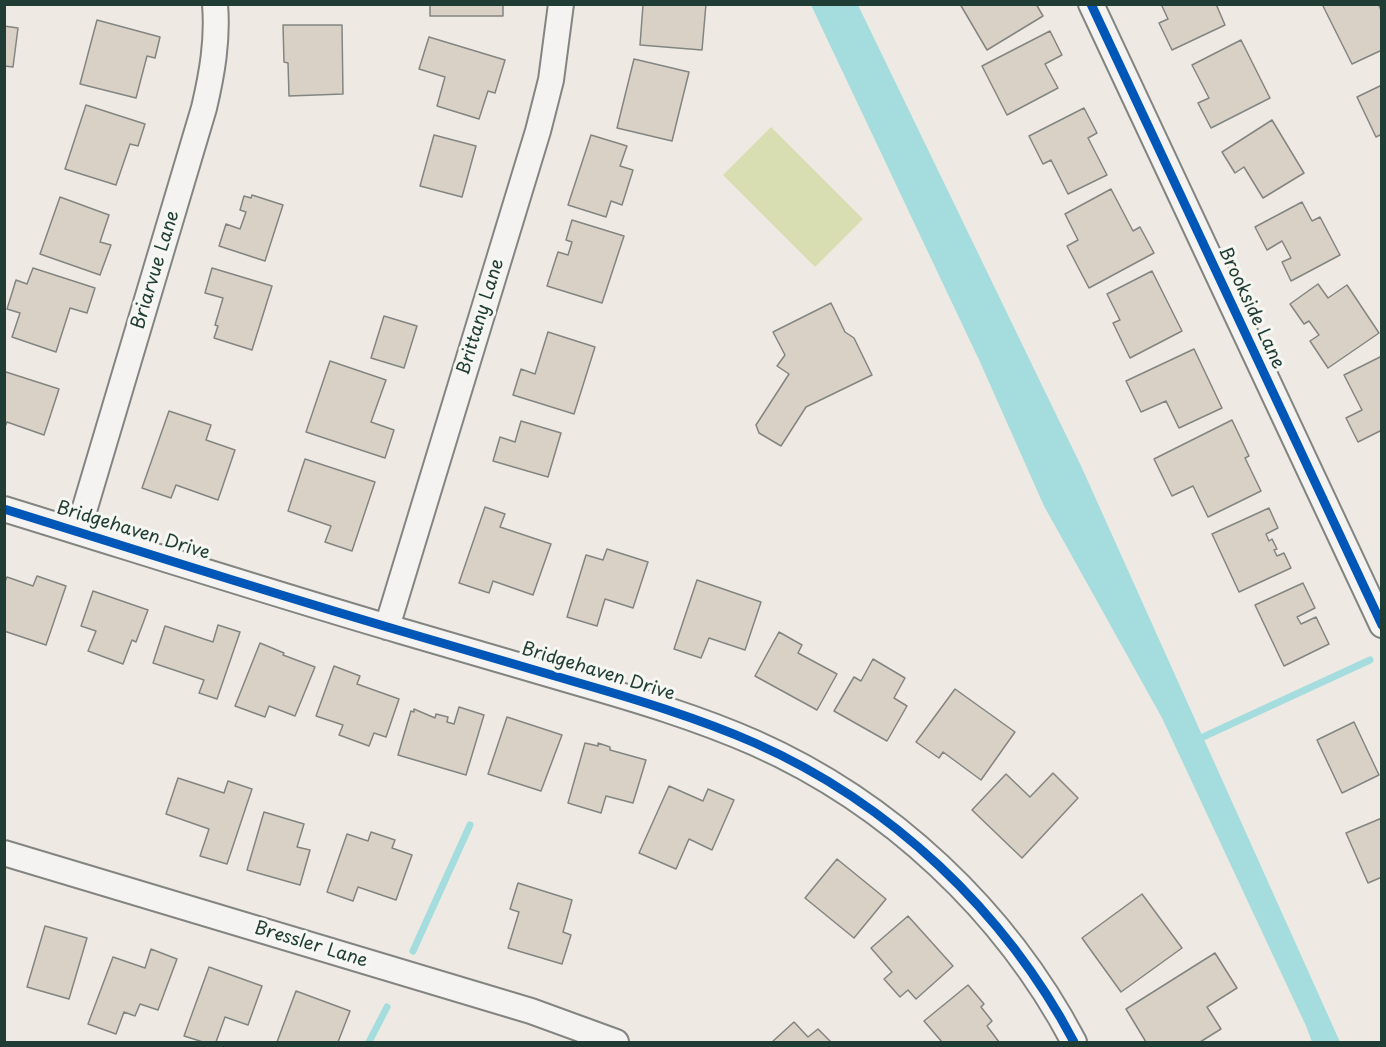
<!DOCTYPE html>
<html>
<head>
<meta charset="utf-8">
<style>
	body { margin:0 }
	#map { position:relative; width:1386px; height:1047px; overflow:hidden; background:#eeeae3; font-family:"Playpen Sans",sans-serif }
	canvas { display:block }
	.frame { position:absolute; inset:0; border:6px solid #1f3d34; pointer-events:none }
</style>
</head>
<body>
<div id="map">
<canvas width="1386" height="1047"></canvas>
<div class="frame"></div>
</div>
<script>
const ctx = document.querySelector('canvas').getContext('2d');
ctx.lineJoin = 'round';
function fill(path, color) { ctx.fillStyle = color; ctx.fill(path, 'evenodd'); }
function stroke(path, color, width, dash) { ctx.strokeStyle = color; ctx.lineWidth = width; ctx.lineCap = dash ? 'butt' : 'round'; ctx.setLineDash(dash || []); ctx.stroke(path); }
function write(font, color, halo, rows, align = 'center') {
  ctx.font = font + ' "Playpen Sans",sans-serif'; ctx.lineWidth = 6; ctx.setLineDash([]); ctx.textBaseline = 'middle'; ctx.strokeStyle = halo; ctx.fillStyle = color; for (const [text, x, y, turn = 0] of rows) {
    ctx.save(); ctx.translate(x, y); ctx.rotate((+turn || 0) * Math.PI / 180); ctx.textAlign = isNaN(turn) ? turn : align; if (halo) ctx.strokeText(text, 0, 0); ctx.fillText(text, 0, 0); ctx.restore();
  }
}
const green = new Path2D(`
	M771 127 863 219 815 267 723 175Z`);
const water = new Path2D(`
	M811 5H858L1082 468 1340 1042H1312L1306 1026 1162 718 1044 506 980 362Z`);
const stream = new Path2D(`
	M1203 737 1370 660
	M413 951 470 825
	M369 1042 387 1007`);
const building = new Path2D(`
	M430 4H503V16H430Z
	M635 4H706L702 50 640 45 643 5Z
	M960 4H1036L1043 16 987 50Z
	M1161 4H1216L1225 25 1172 50 1159 23 1168 19Z
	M1322 4H1378L1382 12V50L1352 64Z
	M97 20 160 37 155 58 147 56 136 98 80 84Z
	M283 25H342L343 94 289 96 288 63 284 62Z
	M4 26 18 28 13 67 4 66Z
	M1050 31 1062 55 1045 64 1058 88 1007 115 982 66Z
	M429 37 505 60 495 93 488 91 479 119 437 106 445 77 419 69Z
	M1241 40 1270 98 1211 128 1198 103 1209 98 1192 65Z
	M634 59 689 72 672 141 617 128Z
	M1382 85V134L1376 137 1357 97Z
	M86 105 145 124 138 146 130 144 116 185 65 169Z
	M1084 108 1097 133 1088 138 1107 175 1068 194 1051 160 1043 164 1029 136Z
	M1272 120 1304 173 1263 198 1244 167 1235 173 1222 152Z
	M434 135 476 146 462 197 420 186Z
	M591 135 627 146 620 166 633 170 622 205 611 201 606 217 568 205Z
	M1111 189 1133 231 1140 227 1154 253 1089 288 1067 246 1078 240 1065 214Z
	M252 195 283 205 265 261 219 246 226 224 240 229 246 212 240 210 244 196 251 198Z
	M60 197 109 215 100 242 111 245 100 275 40 254Z
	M1302 202 1312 221 1320 217 1340 255 1291 281 1282 262 1291 258 1282 241 1267 250 1255 227Z
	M572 220 624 236 602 303 547 286 558 252 568 255 572 242 566 240Z
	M33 268 95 288 87 313 70 308 56 352 12 337 20 313 7 309 16 280 27 284Z
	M212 268 272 286 252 350 214 338 218 326 215 325 223 298 205 293Z
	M1152 271 1182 331 1130 358 1113 323 1120 320 1107 294Z
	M1318 284 1328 298 1347 285 1379 333 1328 368 1310 341 1319 335 1309 321 1304 324 1290 304Z
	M831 303 845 332 854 338 872 375 806 407 781 446 759 433 756 425 789 374 777 366 785 355 773 332Z
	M384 316 417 326 404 368 371 358Z
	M548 332 595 347 574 414 513 395 521 369 535 374Z
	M1194 349 1222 408 1179 428 1166 401 1141 412 1126 381Z
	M1382 356V430L1358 442 1346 418 1362 410 1344 375Z
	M330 361 386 380 371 422 394 430 385 458 306 432Z
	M6 372 59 389 44 435 7 422 4 429V377Z
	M169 411 211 425 206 440 235 450 218 500 176 485 171 498 142 488Z
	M1232 420 1249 456 1245 458 1261 491 1208 517 1193 486 1172 496 1154 459Z
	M521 421 561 433 548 477 493 461 500 437 515 442Z
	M305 459 375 482 352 551 325 542 331 526 288 511Z
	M485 507 505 514 500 527 551 544 533 595 493 581 489 593 459 583Z
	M1269 508 1278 528 1266 534 1269 541 1272 539 1277 549 1274 550 1277 556 1284 553 1291 568 1239 592 1212 534Z
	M607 549 648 562 633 608 605 599 597 626 567 617 586 555 603 560Z
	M37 576 66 586 46 645 4 631V584L7 577 33 586Z
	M697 580 761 602 745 650 709 638 701 658 674 649Z
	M1303 583 1315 608 1297 617 1301 624 1316 617 1329 644 1284 666 1255 605Z
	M93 591 148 610 136 642 132 640 123 664 88 651 96 631 81 626Z
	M218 625 240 632 217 699 199 693 204 680 153 663 165 626 213 642Z
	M779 632 802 645 798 653 837 674 817 710 755 676Z
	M260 643 284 653 283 655 315 667 295 716 269 706 265 717 235 706Z
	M873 659 905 678 894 698 907 706 887 741 834 711 854 677 861 681Z
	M334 666 360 676 357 684 399 699 386 737 374 733 369 746 339 735 343 725 316 716Z
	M955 689 1015 732 981 780 943 752 939 758 916 742Z
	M459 707 484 715 466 775 398 755 411 711 414 712V709L435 718 436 714 448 717 447 722 454 724Z
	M507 717 562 735 541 791 488 774Z
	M1354 722 1379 775 1342 793 1317 740Z
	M585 743 598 746V743L610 747V750L646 760 633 803 606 796 601 813 568 803Z
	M1053 773 1078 798 1022 858 972 810 1006 774 1030 797Z
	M178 778 224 793 228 781 252 789 227 864 200 856 209 829 166 814Z
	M669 786 703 801 708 789 734 800 712 850 689 839 676 869 639 853Z
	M264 812 304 824 297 847 310 850 300 885 247 870Z
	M1382 818V877L1368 883 1346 833Z
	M371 832 395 840 392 848 412 855 396 900 358 887 353 901 327 892 347 834 368 841Z
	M837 859 886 899 854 938 805 898Z
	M518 883 572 900 563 932 571 935 562 964 508 948 519 912 510 909Z
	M1142 894 1182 948 1121 992 1082 938Z
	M908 916 953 966 916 999 908 990 900 997 884 979 892 972 871 948Z
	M45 926 87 938 69 999 27 987Z
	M151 949 177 959 158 1010 140 1004 135 1016 124 1012 116 1034 88 1024 113 957 145 968Z
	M1215 953 1237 988 1207 1007 1221 1029 1200 1042H1146L1126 1009Z
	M209 967 262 986 248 1025 225 1017 216 1042H203L184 1036Z
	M968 985 984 1004 981 1007 992 1021 987 1026 999 1042H942L924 1021Z
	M296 991 350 1011 338 1042H277Z
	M794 1022 808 1037 818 1029 831 1042H772Z`);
const street = new Path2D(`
	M1091 4 1382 625
	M4 509C137 550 268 592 401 631 460 648 520 666 579 683 638 700 698 718 755 743 890 803 1005 911 1074 1042
	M78 531 204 108C212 74 218 40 215 4
	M387 627 538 131 551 80 561 4
	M4 853 531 1011 616 1042`);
const cycleway = new Path2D(`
	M1091 4 1382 625
	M4 509C137 550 268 592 401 631 460 648 520 666 579 683 638 700 698 718 755 743 890 803 1005 911 1074 1042`);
const streetNames = [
	["Briarvue Lane",156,270,-73],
	["Brookside Lane",1251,308,65],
	["Brittany Lane",481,317,-73],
	["Bridgehaven Drive",133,531,17],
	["Bridgehaven Drive",598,672,17],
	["Bressler Lane",311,945,17]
];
fill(green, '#d8deb2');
fill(water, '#a5ddde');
stroke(stream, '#a5ddde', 7);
fill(building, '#dad1c6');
stroke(building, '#828581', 1.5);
stroke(street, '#828581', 28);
stroke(street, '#f4f3f1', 24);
stroke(cycleway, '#0057b8', 9);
write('18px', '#1f3d34', '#f6f6f2', streetNames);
</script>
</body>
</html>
